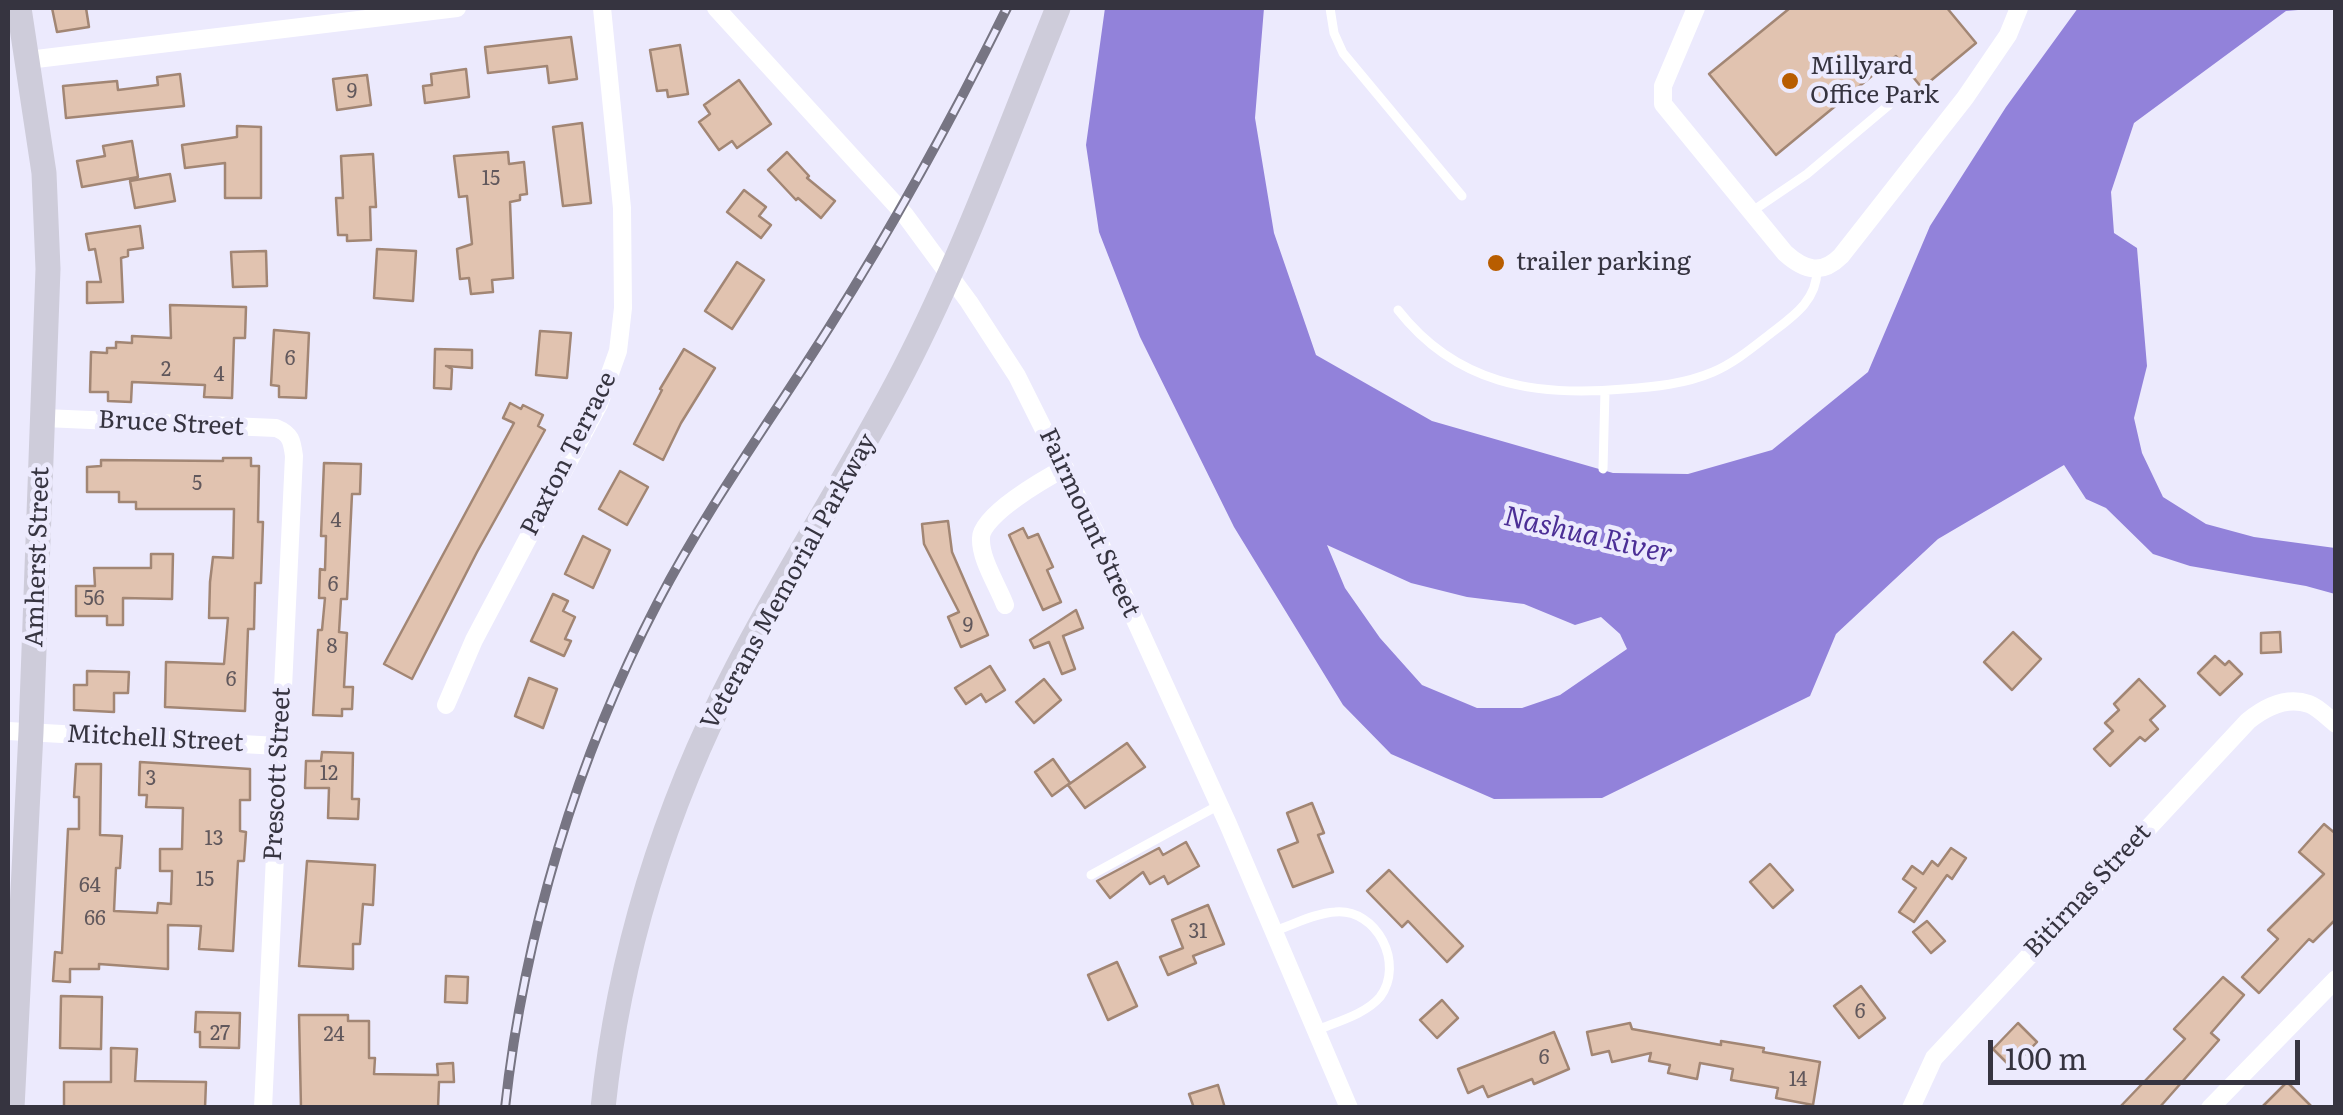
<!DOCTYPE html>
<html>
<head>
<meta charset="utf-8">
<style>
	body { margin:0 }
	#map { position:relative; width:2343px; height:1115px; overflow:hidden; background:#eceafd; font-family:Literata,serif }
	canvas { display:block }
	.frame { position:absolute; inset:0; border:10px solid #363440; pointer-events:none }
	.scale { position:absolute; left:1988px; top:1040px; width:312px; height:45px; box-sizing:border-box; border:5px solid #363440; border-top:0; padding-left:12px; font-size:30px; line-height:35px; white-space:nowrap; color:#363440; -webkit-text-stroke:8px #eceafd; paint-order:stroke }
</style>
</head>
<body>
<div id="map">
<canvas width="2343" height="1115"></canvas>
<div class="frame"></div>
<div class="scale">100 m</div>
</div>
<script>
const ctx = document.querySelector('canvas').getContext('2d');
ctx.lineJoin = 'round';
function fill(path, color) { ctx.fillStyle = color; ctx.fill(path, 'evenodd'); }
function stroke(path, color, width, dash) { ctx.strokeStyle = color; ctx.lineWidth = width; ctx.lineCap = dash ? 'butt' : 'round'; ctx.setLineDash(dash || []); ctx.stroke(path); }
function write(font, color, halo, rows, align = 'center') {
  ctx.font = font + ' Literata,serif'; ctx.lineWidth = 9; ctx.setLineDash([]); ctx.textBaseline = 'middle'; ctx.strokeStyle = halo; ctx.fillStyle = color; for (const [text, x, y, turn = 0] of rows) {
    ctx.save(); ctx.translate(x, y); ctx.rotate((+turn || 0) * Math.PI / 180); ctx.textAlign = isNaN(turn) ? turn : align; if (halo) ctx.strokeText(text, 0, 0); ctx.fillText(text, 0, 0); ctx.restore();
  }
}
const water = new Path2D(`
	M1105 8H1264L1255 118 1274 233 1316 355 1432 421 1613 473 1688 474 1772 450 1868 372 1930 226 2006 107 2078 8H2322L2286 11 2134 123 2111 192 2114 233 2137 248 2147 366 2134 418 2142 453 2163 497 2206 524 2254 537 2335 548V594L2306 586 2190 566 2153 554 2106 508 2086 499 2064 465 1938 539 1836 634 1810 696 1602 798 1494 799 1391 754 1343 705 1234 527 1140 337 1099 232 1086 145ZM1327 545 1411 583 1467 597 1524 604 1575 625 1601 617 1620 634 1627 649 1560 695 1522 708H1477L1422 685 1380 638 1345 588Z`);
const building = new Path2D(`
	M52 8H86L89 27 57 32Z
	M1790 8H1947L1976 43 1922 88 1896 56 1776 155 1709 74Z
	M571 37 577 79 549 83 547 66 488 73 485 47Z
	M680 45 688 94 668 97 667 90 657 91 650 50Z
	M466 69 469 97 425 103 423 86 432 85 431 74Z
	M180 74 184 106 66 118 63 86 117 81 118 90 158 85 157 77Z
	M367 75 371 105 337 110 333 79Z
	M739 80 771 124 737 148 732 141 719 150 699 122 710 114 704 105Z
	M582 123 591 203 563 206 553 127Z
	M237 126 261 127V198H225V163L185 168 182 145 237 137Z
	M132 141 138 177 82 187 77 161 105 156 103 146Z
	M508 152 509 164 524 162 527 194 520 195V200L510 202 513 278 492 280 493 292 471 294 469 278 460 279 457 249 472 244 467 196 459 197 454 156Z
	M787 152 809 176 807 178 835 201 821 218 798 198 796 200 768 170Z
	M373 154 376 207H370L371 240 347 241V235H338L336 198H343L341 156Z
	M170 174 175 201 135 208 130 181Z
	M744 190 766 207 759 216 771 225 761 238 727 212Z
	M140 226 143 248 128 250V256L121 258 123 302 87 303V282H101L95 249 89 250 86 234Z
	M377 249 416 251 413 301 374 298Z
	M266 251 267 286 233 287 231 252Z
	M737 262 764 280 732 329 705 311Z
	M170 305 246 307 245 338H234L232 398 204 397 205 385 132 382 131 402 108 401V392H90L91 352 107 353V348H116V342L132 343V336L171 338Z
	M274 330 309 333 306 398 279 397V386L271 385Z
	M540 331 571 333 567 378 536 375Z
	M435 349 472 350V368L446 366 452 369 451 389 434 388Z
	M684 349 715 368 681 423 663 460 634 444 662 390 660 389Z
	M510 403 521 409 523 405 543 415 538 426 545 430 477 552 412 679 384 664 514 423 503 418Z
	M223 458H251V466H259L258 522H263L261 583H255L254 629H248L245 711 165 707 166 662 224 664 228 618H209L210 582 213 557 233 558 234 509H136V502H119V492H87V467L101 466V460L223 461Z
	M324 463 361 464 360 494H352L347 599H341L339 632 347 633 344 687H353L352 709H342V716L313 715 318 630H322L325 598H319L320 569 325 570 326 536H321Z
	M620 471 648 487 627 525 599 509Z
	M948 521 952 552 988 635 961 647 948 617 959 612 924 544 922 524Z
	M1023 528 1028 538 1038 534 1053 567 1047 570 1061 602 1043 610 1009 535Z
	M583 536 610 550 593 588 565 574Z
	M151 554H173L172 599 123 598V625H107V616H76V586H95L94 568H151Z
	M553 594 568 601 563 611 575 617 565 639 571 641 564 656 531 641Z
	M1076 610 1083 628 1063 636 1075 669 1062 674 1049 642 1034 648 1030 640Z
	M2013 632 2041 659 2012 690 1984 662Z
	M2280 632 2281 652 2261 653V633Z
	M2215 656 2225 665 2229 661 2242 674 2220 695 2198 673Z
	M990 666 1005 690 986 702 981 694 966 704 955 688Z
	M87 671 129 672 128 693H114V712L74 710V685H87Z
	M529 678 557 689 543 728 515 716Z
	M1044 679 1061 700 1034 723 1016 702Z
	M2139 679 2165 706 2150 720 2158 729 2145 741 2140 737 2110 766 2094 749 2113 731 2105 723 2119 710 2114 704Z
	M1127 743 1145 767 1085 808 1068 785Z
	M322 752 353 753 352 799H359L358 819 328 818 329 788H305L306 761H321Z
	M1053 759 1070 783 1052 796 1035 772Z
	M140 762 250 769V800H240V831L246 832 244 861H238L233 951 199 949 201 926 168 925V969L99 964V969H70V982L53 981 55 952 62 953 68 829H79V797H74L76 764H101L100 835 122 836 120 868H116L114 911 157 913 158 903 171 904 172 871H160V849H182L183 808 146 807 147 795H139Z
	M1312 803 1324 833 1318 835 1333 872 1293 887 1278 850 1298 842 1287 813Z
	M2324 824 2336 834V919L2313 942 2309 939 2259 993 2242 977 2278 939 2268 930 2324 874 2299 852Z
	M1186 842 1199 866 1168 884 1164 876 1150 884 1143 872 1110 898 1097 881 1159 848 1163 855Z
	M1951 848 1966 858 1952 879 1947 875 1914 922 1899 912 1916 888 1903 879 1912 866 1923 874 1932 861 1938 866Z
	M307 861 375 865 373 905 363 904 360 944H353V969L299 966Z
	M1770 864 1793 890 1773 908 1750 882Z
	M1389 870 1463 946 1447 962 1408 921 1402 927 1367 891Z
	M1208 905 1224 944 1193 956 1196 963 1168 975 1160 957 1183 948 1172 920Z
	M1927 921 1945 941 1931 953 1913 932Z
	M1117 962 1137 1006 1108 1020 1088 975Z
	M446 976 468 977 467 1003 445 1002Z
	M2223 977 2244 995 2211 1033 2219 1040 2159 1108H2119L2185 1039 2174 1029Z
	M1861 986 1885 1018 1859 1038 1834 1006Z
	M61 996 102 997 101 1049 60 1048Z
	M1442 1000 1458 1018 1437 1038 1420 1020Z
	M196 1012 240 1013 239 1048 200 1047V1032H195Z
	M299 1015H348V1021H369V1058H375L374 1074 438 1075 437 1064 453 1063 454 1082H439L438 1108H301Z
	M1630 1023 1632 1029 1721 1045V1041L1764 1048 1763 1052 1820 1062 1813 1105 1776 1098 1778 1088 1731 1080 1733 1069 1700 1063 1697 1079 1668 1073 1670 1065 1649 1061 1651 1053 1612 1062 1609 1051 1592 1055 1587 1032Z
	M2018 1023 2037 1042 2012 1068 1993 1049Z
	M1554 1032 1569 1069 1534 1084 1532 1079 1488 1097 1483 1086 1468 1093 1458 1069Z
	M111 1048 137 1049 135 1081 206 1082 205 1108H64V1082H111Z
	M2287 1082 2313 1108H2261Z
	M1218 1085 1225 1108H1194L1189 1094Z`);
const service = new Path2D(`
	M1330 8 1334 33 1343 53 1462 196
	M1751 212 1807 174 1889 105
	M1398 310C1456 384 1534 397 1624 389 1654 387 1685 384 1713 372 1734 363 1752 348 1770 334 1792 317 1817 301 1817 270
	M1603 469 1605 391
	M1091 875 1219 805
	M1274 931C1293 925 1315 913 1335 912 1377 908 1405 964 1380 997 1366 1014 1336 1022 1317 1030`);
const minor = new Path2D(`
	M716 8 905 215 969 302 1017 376 1095 532 1228 824 1349 1108
	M1696 8 1663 86V104L1785 253C1805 271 1822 275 1841 256L1965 98 2008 35 2019 8
	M28 60 457 8
	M44 418 276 428C291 434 292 441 294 456L263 1108
	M1005 605C998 586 980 559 981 538 981 515 1046 478 1065 468
	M446 705 474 640 599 404 618 351 623 308 622 208 602 8
	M8 731 278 746
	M1911 1108 1934 1058 2248 721C2264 708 2286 696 2309 704 2318 707 2328 718 2336 724
	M2210 1108 2336 979`);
const secondary = new Path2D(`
	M12 1108 31 732 48 269 44 173 19 8
	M603 1108C619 953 666 805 737 668 789 566 852 471 904 370 964 254 1009 129 1058 8`);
const rail = new Path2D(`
	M505 1108C524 934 577 757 658 602 708 506 773 417 830 326 895 223 953 117 1007 8`);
const markers = [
	[1790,81,10,"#b85d00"],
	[1496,263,10,"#b85d00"]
];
const numberNames = [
	["9",352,92],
	["15",491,179],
	["6",290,359],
	["2",166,370],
	["4",219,375],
	["5",197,484],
	["4",336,521],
	["6",333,585],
	["56",94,599],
	["9",968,626],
	["8",332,647],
	["6",231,680],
	["12",329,774],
	["3",151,779],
	["13",214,839],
	["15",205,880],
	["64",90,886],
	["66",95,919],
	["31",1198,932],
	["6",1860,1012],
	["27",220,1034],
	["24",334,1035],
	["6",1544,1058],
	["14",1798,1080]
];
const poiNames = [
	["Millyard",1810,67],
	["Office Park",1810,96],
	["trailer parking",1516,263]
];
const streetNames = [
	["Bruce Street",171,424,3],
	["Paxton Terrace",569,454,-63],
	["Fairmount Street",1089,523,65],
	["Amherst Street",38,557,-88],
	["Veterans Memorial Parkway",789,582,-61],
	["Mitchell Street",155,739,3],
	["Prescott Street",278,774,-87],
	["Bitirnas Street",2088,891,-47]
];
const waterNames = [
	["Nashua River",1588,536,13]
];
fill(water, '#9282da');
fill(building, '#e1c3b0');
stroke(building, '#a28674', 2.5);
stroke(service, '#fff', 9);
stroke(minor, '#fff', 18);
stroke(secondary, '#ceccda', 25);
stroke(rail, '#777583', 10);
stroke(rail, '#eceafd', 6, [19]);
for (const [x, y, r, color] of markers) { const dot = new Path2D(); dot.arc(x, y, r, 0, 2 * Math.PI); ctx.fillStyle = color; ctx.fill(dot); stroke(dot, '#eceafd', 4); }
write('20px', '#61585c', null, numberNames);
write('25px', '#363440', '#eceafd', poiNames, 'left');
write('25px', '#363440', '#eceafd', streetNames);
write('italic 28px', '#4c2f96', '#eceafd', waterNames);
</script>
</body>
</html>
